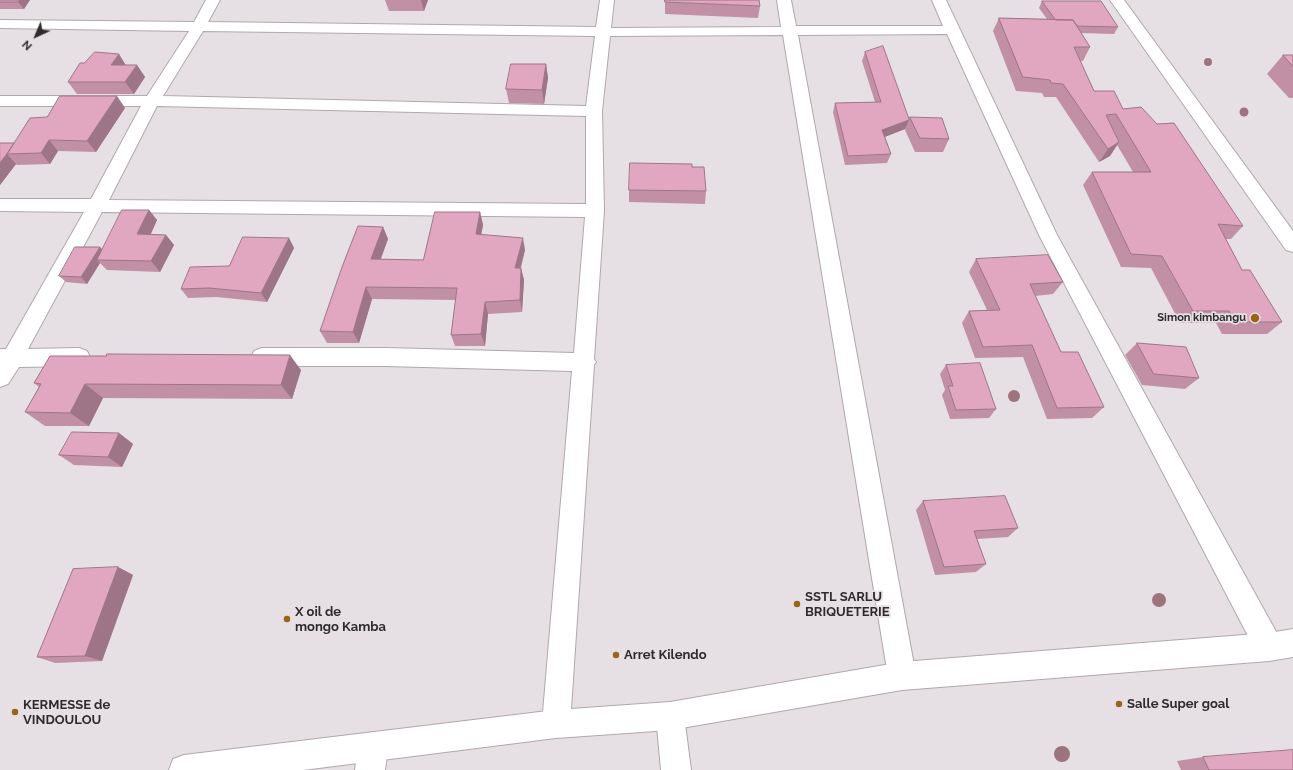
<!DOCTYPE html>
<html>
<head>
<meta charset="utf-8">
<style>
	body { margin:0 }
	#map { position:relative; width:1293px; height:770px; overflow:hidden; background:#e6e0e5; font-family:Raleway,sans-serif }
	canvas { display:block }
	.north { position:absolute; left:16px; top:16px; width:40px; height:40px; -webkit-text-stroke:3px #e6e0e5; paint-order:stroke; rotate:224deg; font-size:11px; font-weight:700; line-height:16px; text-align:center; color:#2e2b2d }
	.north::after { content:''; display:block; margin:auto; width:14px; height:18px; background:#2e2b2d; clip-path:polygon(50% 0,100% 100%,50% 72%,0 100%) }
</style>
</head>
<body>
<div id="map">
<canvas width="1293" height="770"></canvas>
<div class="north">N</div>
</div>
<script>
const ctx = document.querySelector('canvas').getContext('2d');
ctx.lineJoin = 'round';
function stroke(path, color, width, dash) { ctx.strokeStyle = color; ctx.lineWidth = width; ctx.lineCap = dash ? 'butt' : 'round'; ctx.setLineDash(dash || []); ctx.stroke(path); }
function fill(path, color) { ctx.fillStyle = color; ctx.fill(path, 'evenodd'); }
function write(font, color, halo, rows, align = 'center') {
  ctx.font = font + ' Raleway,sans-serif'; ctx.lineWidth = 3.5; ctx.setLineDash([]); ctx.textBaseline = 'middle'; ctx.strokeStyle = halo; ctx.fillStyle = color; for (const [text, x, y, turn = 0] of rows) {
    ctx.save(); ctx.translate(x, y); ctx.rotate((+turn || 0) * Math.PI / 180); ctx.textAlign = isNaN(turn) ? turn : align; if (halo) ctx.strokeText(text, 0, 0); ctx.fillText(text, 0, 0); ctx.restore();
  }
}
const minor = new Path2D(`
	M206 0H220L208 22 596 27 600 0H614L611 28 781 27 777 0H791L796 26H943L932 0H946L1057 235 1279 637 1283 647 1279 657 1269 661 1259 657 1039 235 947 34 798 35 916 676 912 686 902 690 892 686 888 676 783 35 610 36 602 111 604 211 594 359 596 362 594 365 570 724 566 734 556 738 546 734 542 724 572 371 386 366H262L254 363 251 357 254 351 262 348H386L574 353 585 217 102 212 28 349 79 348 87 351 90 357 87 363 79 366 19 367 8 384 0 387V349H6L84 212 0 211V199H91L141 106H0V96H147L189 31 0 28V20L194 22ZM203 31 595 36 586 106 163 96ZM157 106 586 116V204L109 200Z
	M1110 0H1124L1293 231V252L1286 250Z
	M670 702 680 706 684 716 691 770H661L656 716 660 706Z
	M373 732 383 737 388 747 385 770H355L358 747 363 737Z`);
const trunk = new Path2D(`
	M1293 629V657L1269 661 902 690 670 730 556 738 303 770H169L173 759 184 755 556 710 670 702 902 662 1269 633Z`);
const trees = [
	[1208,62,4],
	[1244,112,4.5],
	[1014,396,6],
	[1159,600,7],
	[1062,754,8]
];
const wall = new Path2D(`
	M0 0H30L24 9H0Z
	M385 0H428L424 11H389Z
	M1042 1 1118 27 1114 34 1081 33 1090 47 1083 61H1080L1094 91 1123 109 1243 226 1231 239H1226L1242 270 1282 322 1267 334H1222L1216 323H1180L1151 268 1121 267 1083 185 1092 172H1133L1117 145 1110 156 1099 162 1056 97H1044L1042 93 1016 91 993 31 999 18 1047 19 1039 8Z
	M665 2 760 6 758 18 665 14Z
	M865 52 909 119 910 117 949 139 943 152H915L905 130V129L885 137 891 154 887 163 845 165 833 112 835 103 875 102 862 61Z
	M1283 55H1293V98H1289L1267 74Z
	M546 64 548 78 544 104 509 103 506 89Z
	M126 65H137L145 77 134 94H77L68 82Z
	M125 108 96 152 58 151 50 164 17 165 16 164 0 185V143H14L47 117Z
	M692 167 706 191 705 204 629 202V190Z
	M149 210 157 220 151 234 166 235 174 245 160 272 107 270 100 263 87 284 66 282 59 276 103 249Z
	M480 212 483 225 481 235 525 250 521 268 524 280 522 312 488 314 485 346H455L451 335 456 300 372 299 359 343H327L320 331 383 227 388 239 381 259 423 260Z
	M289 238 294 248 267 302 216 297 188 298 181 289Z
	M976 259 1063 282 1053 294 1035 296 1061 352 1104 407 1092 418 1047 419 1023 357 975 358 962 323 969 311 987 310 969 272Z
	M1137 343 1199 378 1185 389 1142 385 1125 355Z
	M946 365 996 409 989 418 950 419 942 395 945 390 940 374Z
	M301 370 292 399 103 398 89 426H45L25 412 39 387 34 383Z
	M119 433 133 444 122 467 74 465 59 455Z
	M923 501 1018 528 1008 537 977 539 986 564 976 572 935 575 916 510Z
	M118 567 133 575 102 661 55 663 37 657Z
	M1203 757 1293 770H1181L1177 761Z`);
const shadedWall = new Path2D(`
	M20 0H30L24 9 18 2Z
	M421 0H428L424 11Z
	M119 54 127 67 111 65Z
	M546 64 548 78 544 104 542 90Z
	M137 65 145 77 134 94 125 82Z
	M117 96 125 108 96 152 87 141Z
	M909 120 905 129 879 139 882 130Z
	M49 140 58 151 50 164 41 153Z
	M1119 142 1110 156 1099 162 1108 149Z
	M7 154 16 164 0 185V163Z
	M149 210 157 220 146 244 137 234Z
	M480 212 483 225 479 247 476 234Z
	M383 227 388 239 376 271 371 259Z
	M166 235 174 245 160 272 151 261Z
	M289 238 294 248 267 302 261 293Z
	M523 238 525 250 517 280 515 268Z
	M100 247 106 253 97 260 100 263 87 284 81 277Z
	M521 268 524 280 522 312 520 300Z
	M366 287 372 299 359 343 353 332Z
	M485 302 488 314 485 346 481 334Z
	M290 355 301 370 292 399 281 385Z
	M85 384 103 398 89 426 70 413Z
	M119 433 133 444 122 467 108 457Z
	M118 567 133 575 102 661 85 656Z`);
const building = new Path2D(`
	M0 0H20L18 2H0Z
	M665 0H759L760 6 665 2Z
	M1042 1H1101L1118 27 1077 26 1073 20H1056Z
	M999 18 1073 20 1090 47H1074L1094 91H1114L1123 109 1141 107 1157 124 1174 123 1243 226 1218 224 1242 270H1250L1282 322H1235L1229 311H1193L1162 256 1131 254 1092 172H1151L1116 114 1106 115 1119 142 1108 149 1063 84 1051 83 1050 80 1023 77Z
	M883 46 909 119V120L882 130 891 154 848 156 835 103 881 102 865 52Z
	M95 52 119 54 111 65H137L125 82H68L80 63H84Z
	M1283 55H1293V66Z
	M511 64H546L542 90 506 89Z
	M60 96H117L87 141 49 140 41 153 7 154 30 118 47 117Z
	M910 117 942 118 949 139 920 138Z
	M0 143H14L9 151 0 163Z
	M630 163 692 164V167H704L706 191 629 190Z
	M122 210H149L137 234 166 235 151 261 97 260Z
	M435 212H480L476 234 523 238 515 268H521L520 300 485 302 481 334 451 335 457 288 366 287 353 332 320 331 342 267 358 226 383 227 371 259 423 260Z
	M243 237 289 238 261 293 209 288 181 289 190 267 229 266Z
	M75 247H100L81 277 59 276Z
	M1048 255 1063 282 1030 284 1061 352H1078L1104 407 1057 408 1032 345 983 347 969 311 1000 310 976 259Z
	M1137 343 1186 347 1199 378 1154 374Z
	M107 354 290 355 281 385 85 384 70 413 25 412 41 384 34 383 50 356H106Z
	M980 363 996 409 956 410 948 386H953L946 365Z
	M72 432 119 433 108 457 59 455Z
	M1005 496 1018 528 974 531 986 564 944 567 923 501Z
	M118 567 85 656 37 657 73 569Z
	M1293 750V770H1209L1203 757Z`);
const markers = [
	[1255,318,5,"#98641a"],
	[797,604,4,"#98641a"],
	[287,619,4,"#98641a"],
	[616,655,4,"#98641a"],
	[1119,704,4,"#98641a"],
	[15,712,4,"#98641a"]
];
const poiNames = [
	["Simon kimbangu",1246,318]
];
const nearPoinames = [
	["SSTL SARLU",805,597],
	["BRIQUETERIE",805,612],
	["X oil de",295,612],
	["mongo Kamba",295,627],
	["Arret Kilendo",624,655],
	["Salle Super goal",1127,704],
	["KERMESSE de",23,705],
	["VINDOULOU",23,720]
];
stroke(minor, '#afa8ad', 2);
stroke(trunk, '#afa8ad', 2);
fill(minor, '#fff');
fill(trunk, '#fff');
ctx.fillStyle = '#9d737e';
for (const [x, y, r] of trees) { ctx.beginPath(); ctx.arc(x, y, r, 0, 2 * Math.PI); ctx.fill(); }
fill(wall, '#c290a5');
fill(shadedWall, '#9e7586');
fill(building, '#e1a7c0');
stroke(building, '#9e7586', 1);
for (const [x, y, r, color] of markers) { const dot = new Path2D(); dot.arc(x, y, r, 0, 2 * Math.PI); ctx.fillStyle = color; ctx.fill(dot); stroke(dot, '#e6e0e5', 1.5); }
write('bold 11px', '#2e2b2d', '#e6e0e5', poiNames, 'right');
write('bold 13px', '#2e2b2d', '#e6e0e5', nearPoinames, 'left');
</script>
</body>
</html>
